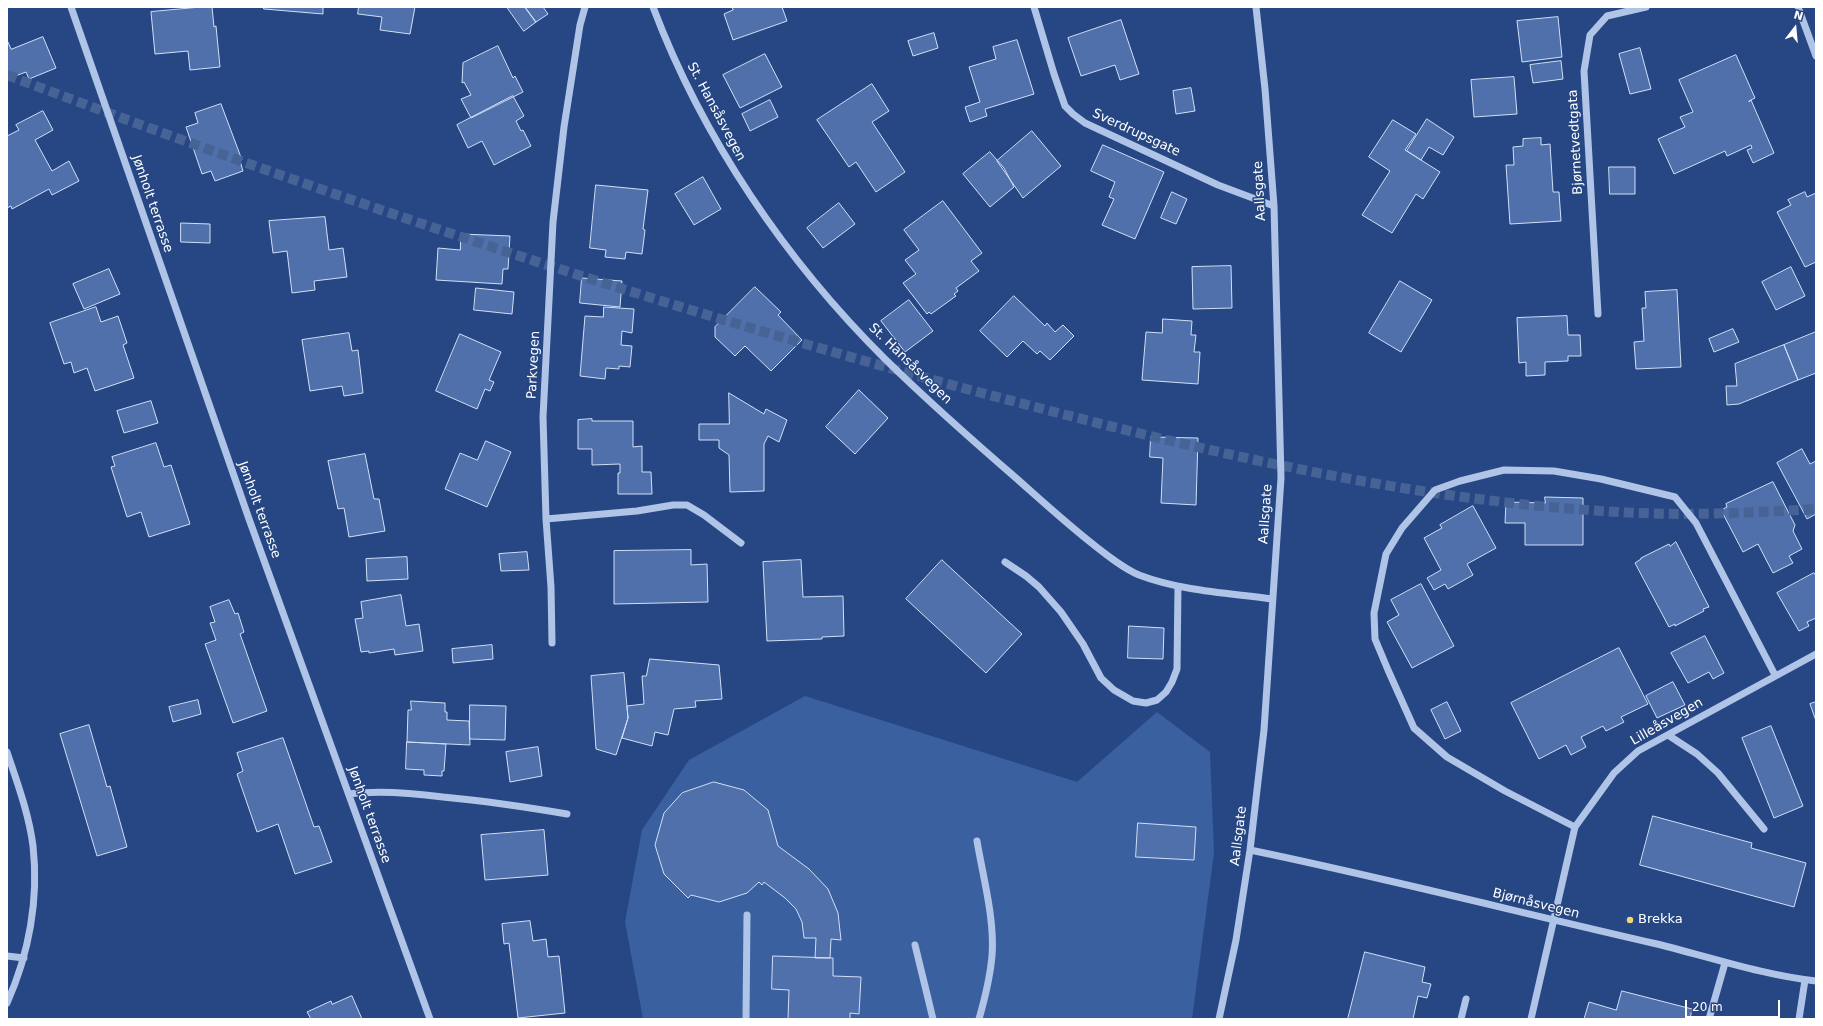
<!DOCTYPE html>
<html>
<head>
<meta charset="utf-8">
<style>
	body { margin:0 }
	#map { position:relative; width:1823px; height:1026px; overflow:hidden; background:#264783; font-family:"DejaVu Sans",sans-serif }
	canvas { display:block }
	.frame { position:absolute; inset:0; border:8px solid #fff; pointer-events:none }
	.north { position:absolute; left:1775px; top:8px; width:40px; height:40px; -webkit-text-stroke:3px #264783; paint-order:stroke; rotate:16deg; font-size:11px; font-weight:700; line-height:16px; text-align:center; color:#fff }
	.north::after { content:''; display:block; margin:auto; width:14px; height:18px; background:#fff; clip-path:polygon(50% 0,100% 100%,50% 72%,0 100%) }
	.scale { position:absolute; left:1685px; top:1000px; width:95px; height:18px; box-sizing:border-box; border:2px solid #fff; border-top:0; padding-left:5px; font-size:12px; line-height:14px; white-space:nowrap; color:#fff; -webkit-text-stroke:3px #264783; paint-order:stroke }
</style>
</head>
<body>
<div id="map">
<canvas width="1823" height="1026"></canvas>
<div class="frame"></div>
<div class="north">N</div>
<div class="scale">20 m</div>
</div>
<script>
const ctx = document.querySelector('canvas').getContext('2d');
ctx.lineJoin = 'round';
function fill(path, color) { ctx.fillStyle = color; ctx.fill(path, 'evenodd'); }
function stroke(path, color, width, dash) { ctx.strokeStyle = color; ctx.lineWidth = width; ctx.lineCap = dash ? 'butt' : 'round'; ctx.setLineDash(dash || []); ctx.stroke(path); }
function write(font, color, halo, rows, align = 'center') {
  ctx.font = font + ' "DejaVu Sans",sans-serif'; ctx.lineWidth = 3; ctx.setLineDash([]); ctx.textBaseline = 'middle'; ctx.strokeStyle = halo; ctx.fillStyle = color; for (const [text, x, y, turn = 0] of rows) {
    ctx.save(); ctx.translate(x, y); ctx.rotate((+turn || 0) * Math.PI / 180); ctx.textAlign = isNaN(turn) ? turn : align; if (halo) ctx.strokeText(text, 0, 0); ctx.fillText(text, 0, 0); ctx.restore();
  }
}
const green = new Path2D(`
	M805 696 1077 782 1157 712 1210 752 1214 853 1192 1019H643L625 922 642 830 689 760Z`);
const building = new Path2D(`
	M201 7H212L214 27 216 26 220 67 190 70 188 51 155 54 151 12Z
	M264 7H323V14L264 9Z
	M359 7H415L410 34 380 30 382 17 358 14Z
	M507 7H525L536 22 524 31Z
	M525 7H543L548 14 536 22Z
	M732 7H782L787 21 733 40 724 14 733 10Z
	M1558 17 1562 57 1522 62 1517 21Z
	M1121 20 1139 74 1120 80 1115 65 1081 76 1068 38Z
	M934 33 938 48 913 56 908 41Z
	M43 37 56 68 29 79 26 72 7 79V40L11 49Z
	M1017 40 1034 94 985 109 987 116 970 122 965 107 980 102 969 67 996 59 993 47Z
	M498 46 513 78 515 76 523 92 471 118 461 99 471 95 464 82 462 83 463 63Z
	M1640 48 1651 89 1630 94 1619 54Z
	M765 54 782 87 740 108 723 75Z
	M1736 55 1755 98 1749 101V102L1751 100 1774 153 1753 163 1747 150 1752 148 1751 145 1727 156 1725 151 1674 174 1658 139 1685 127 1680 117 1693 112 1679 80Z
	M1561 61 1563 79 1533 83 1530 65Z
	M1514 77 1517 114 1474 117 1471 80Z
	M872 84 889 111 872 122 905 172 876 192 856 162 849 167 817 120Z
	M1191 88 1195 111 1176 114 1173 91Z
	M513 96 524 116 516 121 521 131 523 130 531 146 494 165 482 141 468 148 457 125Z
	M770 100 778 117 750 131 742 114Z
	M221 104 242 160 240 161 243 171 215 181 211 171 202 174 186 127 198 123 195 113Z
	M43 111 53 130 35 140 52 171 69 161 79 181 52 195 49 189 12 209 11 206 7 208V136L19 130 16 125Z
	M1427 119 1454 137 1443 155 1429 147 1421 160 1407 151Z
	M1393 120 1416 134 1405 150 1440 172 1423 199 1416 194 1392 233 1362 215 1390 171 1369 157Z
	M1032 131 1061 166 1023 198 997 161Z
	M1541 138V145L1550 144 1553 192H1559L1561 221 1510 224 1506 165H1514L1513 147 1523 146V139Z
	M1103 145 1164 172 1135 239 1102 225 1114 199 1109 197 1115 182 1091 171Z
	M990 152 1004 168 1014 187 990 207 963 174Z
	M1609 167H1635V194H1610Z
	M703 177 721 209 694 225 675 194Z
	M596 185 648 190 643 229 645 230 642 254 626 252 625 259 605 257 606 250 590 248Z
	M1172 192 1187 199 1176 224 1161 218Z
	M1805 192 1807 197 1816 193V262L1805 267 1777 212 1791 205 1788 200Z
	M943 201 982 253 971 261 979 271 956 288 958 291 954 294 956 296 931 314 929 312 927 314 903 283 916 274 905 260 919 250 904 230Z
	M839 203 855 224 823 248 807 228Z
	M325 217 329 250 343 248 347 277 314 281 315 290 292 293 287 251 273 253 269 221Z
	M181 223 210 224V243L181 242Z
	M461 234 510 236 508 269H503L502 284 436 280 438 248 460 250Z
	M1231 266 1232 308 1193 309 1192 267Z
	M1791 267 1805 296 1776 310 1762 282Z
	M109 269 120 294 84 309 73 284Z
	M582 278 622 281 620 307 580 303Z
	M1400 281 1432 300 1401 352 1369 333Z
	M755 287 781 312 778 315 802 340 771 371 745 346 735 356 715 337V327Z
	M476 288 514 292 512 314 474 310Z
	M1677 290 1681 367 1636 369 1634 342 1644 341 1642 308H1646L1645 292Z
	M1014 296 1045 326 1047 323 1055 332 1063 325 1074 336 1050 360 1040 351 1037 354 1023 341 1007 357 980 331Z
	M909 300 933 331 905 352 881 321Z
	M96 307 101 322 118 316 127 343 123 345 134 378 95 391 87 368 74 373 71 362 64 364 50 323Z
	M604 307 634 309 632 333 622 331 621 345 632 346 630 367 619 366V369L606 368 605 379 580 376 585 316 603 317Z
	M1567 316 1568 335H1580L1581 356H1568V361L1545 362V375L1526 376V362L1519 363 1517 318Z
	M1163 319 1192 321 1191 335H1196L1194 352H1200L1198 384 1142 380 1146 332 1162 333Z
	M1733 329 1739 342 1714 352 1709 339Z
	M1816 332V373L1798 380 1784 345Z
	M349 333 352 351 358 350 363 393 344 396 342 386 310 391 302 340Z
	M460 334 501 352 489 380 494 382 490 391 485 389 477 409 436 391Z
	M1784 345 1798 380 1739 404 1727 405 1726 386H1737L1735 364Z
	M859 390 888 418 855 454 826 427Z
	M729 393 764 414 766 409 787 420 779 442 768 436 764 444V491L730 492 729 455 719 448V440H699V424H729Z
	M151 401 158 423 124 433 117 411Z
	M592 419V421H633V447L642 446V472H651L652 494H618V473H620V464L592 465V449H578V420Z
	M1151 437 1198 438 1196 505 1161 503 1163 458 1150 457Z
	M486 441 511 452 487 507 445 489 460 453 477 460Z
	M156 443 164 467 171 465 190 524 149 537 141 512 127 517 111 467 115 466 112 457Z
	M1802 449 1810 464 1816 461V514L1807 519 1777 463Z
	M365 454 374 499H379L385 531 349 537 344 508 338 509 328 461Z
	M1773 482 1795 525 1793 531 1802 549 1789 556 1793 563 1773 573 1758 544 1743 552 1721 510 1727 507 1726 504Z
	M1545 497 1583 498V545H1525V523H1505L1506 502 1545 503Z
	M1473 506 1496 548 1467 564 1473 575 1448 589 1445 584 1434 590 1427 578 1441 570 1424 538 1442 528 1440 525Z
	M1676 542 1709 607 1703 609 1704 611 1675 626V624L1669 627 1635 563 1641 559V558L1669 544 1670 546Z
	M691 550V565L707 564 708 602 614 604V551Z
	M527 552 529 570 501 571 499 554Z
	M407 557 408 579 367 581 366 559Z
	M801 560 803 597 843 596 844 636 822 637V639L767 641 763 562Z
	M942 560 1022 634 986 673 906 599Z
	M1814 573 1816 576V618L1807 622 1809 626 1799 631 1777 593Z
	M1421 584 1454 646 1412 668 1387 622 1399 615 1391 600Z
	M401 595 406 626 419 624 423 651 395 655 394 649 369 653V651L361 652 355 619 363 618 361 602Z
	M229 600 235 614 238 613 244 632 240 634 267 711 233 723 205 644 216 640 210 623 215 622 210 607Z
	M1129 626 1164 628 1163 659 1128 658Z
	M1705 636 1724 673 1713 679 1709 672 1688 683 1671 653Z
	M492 645 493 659 453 663 452 649Z
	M1619 648 1648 704 1621 717 1624 722 1606 731 1603 726 1581 737 1586 747 1571 755 1566 745 1539 759 1511 703Z
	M650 659 719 665 722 699 695 701 696 707 674 709 668 735 655 732 652 746 622 738 628 718 627 706 644 704 642 676H646Z
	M624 673 628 718 616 755 596 749 591 676Z
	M1673 682 1685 705 1657 718 1646 696Z
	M198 700 201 714 173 722 169 707Z
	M411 701 445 703V712H447V720L469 721 470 745 407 742 408 710H411Z
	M1447 702 1461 731 1445 739 1431 710Z
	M1816 702V721L1810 704Z
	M470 705 506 706 505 740 470 739Z
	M89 725 107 787 110 786 127 847 97 856 60 734Z
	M1771 726 1803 806 1774 818 1742 738Z
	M283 738 314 827 319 826 332 862 295 874 278 824 257 832 237 774 243 771 237 753Z
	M407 742 446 744 444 771H442V776L424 775V770L406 769Z
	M538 747 542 776 510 782 506 752Z
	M714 782 744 790 768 810 778 846 809 869 828 889 838 913 841 940 831 939 830 958H815L816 938H804L802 922 796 909 785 898 764 882 762 885 759 882 747 893 719 902 691 895 688 898 664 874 655 845 664 813 682 793Z
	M1653 816 1752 843 1751 848 1806 863 1794 907 1640 865Z
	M1138 823 1196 827 1194 860 1136 857Z
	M544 830 548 875 485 880 481 835Z
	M530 921 533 941 546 939 548 957 559 956 565 1013 518 1018 509 943 504 944 502 924Z
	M1365 952 1425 967 1422 982 1431 984 1427 998 1418 996 1413 1019H1348Z
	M773 956 833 958V976L861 977 859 1014 850 1013V1019H788L789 990 772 989Z
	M1622 991 1692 1009 1690 1019H1584L1589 1002 1616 1010Z
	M352 996 362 1019H311L307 1012 331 1001 332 1004Z`);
const majorTunnel = new Path2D(`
	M7 75C321 194 639 301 963 388 1178 445 1396 500 1619 512 1684 516 1750 513 1816 509`);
const minor = new Path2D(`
	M71 7 249 519 430 1019
	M653 7C703 139 786 261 886 360 928 401 972 440 1016 478 1042 501 1067 524 1094 545 1108 556 1123 568 1139 575 1181 591 1228 593 1272 599
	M1034 7 1054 74 1065 106 1073 114 1085 123 1218 185 1274 206
	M1798 7 1816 56
	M1598 314 1584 71 1590 35 1607 16 1646 7
	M546 519 637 511 673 505H687L704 515 741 543
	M1005 562 1026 576 1039 587 1061 612 1083 644 1101 678 1114 690 1133 701 1146 703 1157 700 1166 692 1172 682 1177 669 1178 586
	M552 643 551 587 546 519 543 417 553 222 564 127 580 25 585 7
	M1668 735 1697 754 1718 773 1764 829
	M7 752C17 782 29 814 33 846 39 899 29 954 7 1003
	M349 794C380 790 412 793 443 797 485 801 526 807 567 814
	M1575 827 1505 791 1447 757 1414 728 1388 670 1375 639 1374 613 1386 554 1402 528 1435 490 1460 481 1504 470 1554 471 1601 479 1675 497 1696 523 1775 675
	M977 841C983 877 995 920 992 956 990 978 985 998 979 1019
	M1250 850C1386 878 1521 913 1657 944 1710 957 1762 975 1816 981
	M915 945 933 1019
	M7 956 24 958
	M746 1019 747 915
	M1219 1019 1236 940 1250 850 1264 730 1281 478 1274 206 1265 89 1256 7
	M1461 1019 1466 999
	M1531 1019 1575 827 1614 773 1638 751 1816 654
	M1709 1019 1725 963
	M1799 1019 1805 980`);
const markers = [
	[1630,920,4,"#f0d674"]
];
const streetNames = [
	["St. Hansåsvegen",716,112,62],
	["Sverdrupsgate",1136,133,25],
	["Bjørnetvedtgata",1576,142,-93],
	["Aallsgate",1260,191,-93],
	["Jønholt terrasse",152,204,71],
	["St. Hansåsvegen",910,364,44],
	["Parkvegen",534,365,-87],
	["Jønholt terrasse",259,510,70],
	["Aallsgate",1266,514,-86],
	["Lilleåsvegen",1667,722,-30],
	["Jønholt terrasse",369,815,70],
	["Aallsgate",1239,836,-83],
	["Bjørnåsvegen",1536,904,14]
];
const poiNames = [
	["Brekka",1638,920]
];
fill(green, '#3b60a0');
fill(building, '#4f70ab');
stroke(building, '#d2dff6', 1);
stroke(majorTunnel, '#476396', 10, [10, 5]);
stroke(minor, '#afc4e7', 7);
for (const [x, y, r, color] of markers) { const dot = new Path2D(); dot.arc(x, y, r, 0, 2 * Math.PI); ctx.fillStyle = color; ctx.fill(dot); stroke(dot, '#264783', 1.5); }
write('13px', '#fff', '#264783', streetNames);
write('13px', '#fff', '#264783', poiNames, 'left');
</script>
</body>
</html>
